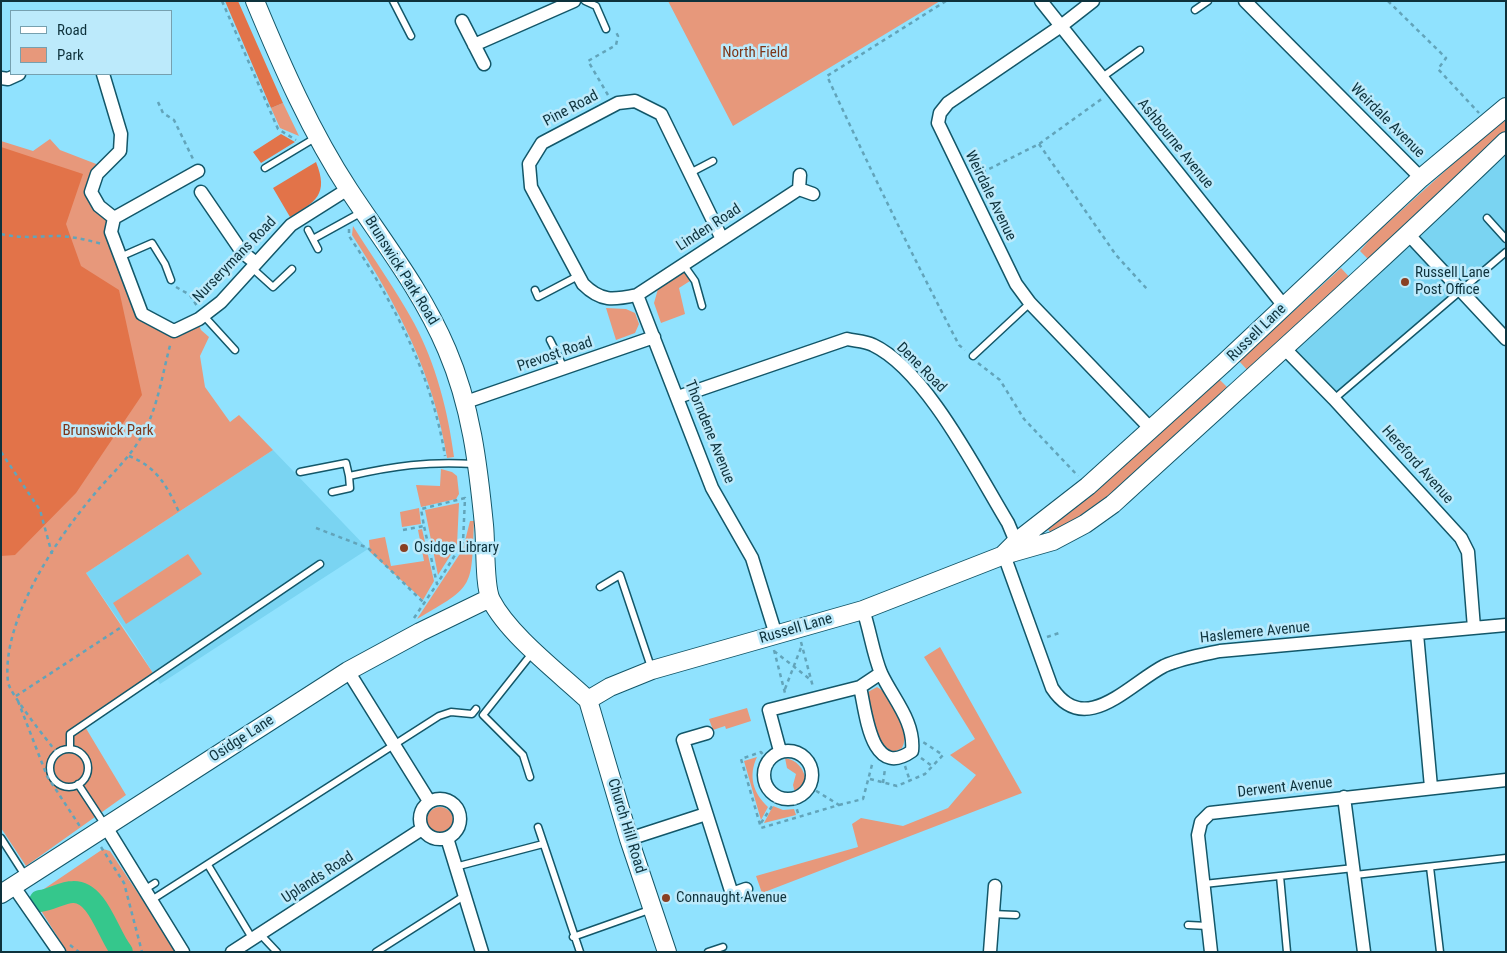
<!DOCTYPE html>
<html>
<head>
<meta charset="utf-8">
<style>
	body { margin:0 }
	#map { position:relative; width:1507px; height:953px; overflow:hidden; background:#90e2fe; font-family:"Roboto Condensed",sans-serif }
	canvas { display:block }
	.frame { position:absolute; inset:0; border:2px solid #0e323c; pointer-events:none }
	.legend { position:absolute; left:10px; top:10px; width:162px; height:65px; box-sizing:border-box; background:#bceafb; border:1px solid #76a0af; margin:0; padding:6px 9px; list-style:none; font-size:15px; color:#0e323c }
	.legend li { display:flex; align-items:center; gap:10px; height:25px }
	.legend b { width:25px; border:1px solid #76a0af }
</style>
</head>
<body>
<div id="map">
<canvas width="1507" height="953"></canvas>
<div class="frame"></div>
<ul class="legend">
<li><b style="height:6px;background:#fff"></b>Road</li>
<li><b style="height:14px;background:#e7987b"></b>Park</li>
</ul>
</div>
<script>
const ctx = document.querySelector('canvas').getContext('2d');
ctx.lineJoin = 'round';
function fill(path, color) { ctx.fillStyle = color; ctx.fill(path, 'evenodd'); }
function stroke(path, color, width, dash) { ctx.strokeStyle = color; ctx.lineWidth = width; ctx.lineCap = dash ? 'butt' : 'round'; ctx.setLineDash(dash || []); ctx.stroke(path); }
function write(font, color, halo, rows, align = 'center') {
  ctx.font = font + ' "Roboto Condensed",sans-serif'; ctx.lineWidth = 5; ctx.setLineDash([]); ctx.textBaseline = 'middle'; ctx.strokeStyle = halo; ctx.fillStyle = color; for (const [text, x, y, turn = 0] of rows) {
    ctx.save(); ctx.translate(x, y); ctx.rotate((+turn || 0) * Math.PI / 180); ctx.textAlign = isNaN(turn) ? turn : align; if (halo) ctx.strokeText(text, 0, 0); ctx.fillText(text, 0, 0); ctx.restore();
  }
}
const built = new Path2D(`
	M1506 141V255L1334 398 1288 348Z
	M273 450 368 549 160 684 133 641 86 573Z`);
const green = new Path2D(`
	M668 1H940L733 126Z
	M283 103 299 136 280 128 271 108Z
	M1506 116V137L1372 263 1360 251 1372 237Z
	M50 139 60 150 104 167 91 193 113 218 133 297 169 330 197 320 201 330 209 337 200 356 205 387 230 422 239 415 273 450 86 573 155 676 84 725 126 795 26 866 1 828V141L33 151Z
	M353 226C373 258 396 290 414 323 436 364 448 411 454 457L447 458C434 375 397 304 352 235Z
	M1341 268 1354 282 1252 375 1239 361Z
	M685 272 690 281 679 288 685 314 661 323 654 303 658 289Z
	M606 308 626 309 635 313 639 324 635 333 616 340Z
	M1219 379 1232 392 1115 498 1053 536 1047 528 1078 505Z
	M441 469 452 472 457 476 459 494 456 499 421 507 416 485 440 486Z
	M459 503 457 545 438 575 425 510Z
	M419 508 421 524 402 527 400 512Z
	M470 521H474C471 588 476 585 417 619L463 549Z
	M422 529 434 581 423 600 370 552 369 540 385 537 391 566 424 561 418 530Z
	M188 554 202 574 126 624 113 603Z
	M940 647 1022 793 762 893 756 876 858 847 852 824 861 818 903 826 948 808 976 775 950 755 975 739 924 657Z
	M877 687 883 691C892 708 912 729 902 748L894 752C874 744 872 716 867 698L868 692Z
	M747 708 751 721 726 729 725 726 713 730 709 719Z
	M757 757C748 776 753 793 768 807L761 820 744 761Z
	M785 758C798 761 802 767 806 779L801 790 795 793 793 785 796 774 787 768Z
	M773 806 783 810 794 809 796 815 764 823Z
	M427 820a13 13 0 1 1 26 0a13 13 0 1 1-26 0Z
	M103 849 110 851 177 952H67L40 909 38 893Z`);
const forest = new Path2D(`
	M225 1H238L283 103 271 108Z
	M281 134 295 142 261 163 253 152Z
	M1 147 83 174 66 224 81 266 119 290 142 395 76 493 15 555 1 556Z
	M316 162C329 194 316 202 290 217L273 188Z`);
const river = new Path2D(`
	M40 901C51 900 62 892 73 892 98 891 108 935 122 952`);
const path = new Path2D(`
	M222 1 278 129 296 140
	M946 1 827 76C869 167 913 257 959 345L965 350
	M1388 1 1446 58 1438 69 1479 113
	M608 95 588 61 616 45 618 36 615 30
	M158 102 163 113 174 120 194 161
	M1039 144 1116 255 1147 289
	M975 176 1039 144 1103 98
	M349 229V236C394 303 432 375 445 456
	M1 234C21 239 40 236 60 236 75 237 88 240 102 244
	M176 287 190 295 197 306
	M978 363 1000 380 1024 419 1078 476
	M1 452 40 510 52 554
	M129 456C157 467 167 486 179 512
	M316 528 368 548 424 603
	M403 530 424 526 421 509 465 498 463 542 437 584 424 526
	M414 618 437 584
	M1047 637 1062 632
	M801 642 813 687
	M774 650 785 693
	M774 651 811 680
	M785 689 802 645
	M16 696 123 626
	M18 701 47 776 81 828
	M57 753C48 741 9 693 8 682 1 622 55 541 92 497 108 477 127 461 140 439 158 410 162 374 171 342
	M921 758 932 766
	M905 766 910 781
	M772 767 761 752 741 759 761 828 839 805 810 787
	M870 779 897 786 925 774 943 755 923 742
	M883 783 885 769
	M792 794 799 816
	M839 805 863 799 873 761
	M761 823 778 797
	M101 847 124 883 142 952
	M70 945 79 952`);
const lane = new Path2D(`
	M393 1 411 36
	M585 1 596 6 606 29
	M1195 10 1208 1
	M1101 78 1140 50
	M265 168 315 138
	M690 173 713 161
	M1487 218 1506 239
	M308 230 318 249
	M313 239 362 212
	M120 257 152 243 165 264 171 280
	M683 264 695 281 702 306
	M252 268 273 287 292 269
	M535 290 538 297 578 276
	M204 316 235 350
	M550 340 564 368
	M973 356 1030 303
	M1334 399 1506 252
	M300 472 346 463 349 476C394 466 428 461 474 464
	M332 492 350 488 349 476
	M600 587 620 575 652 670
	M70 749V734L320 564
	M50 768a19 19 0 1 1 38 0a19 19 0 1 1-38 0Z
	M530 777 523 755 483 715 533 652
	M78 784 105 825
	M538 827 580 952
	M1 838 26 877
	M208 865 252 938
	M455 867 543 844
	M1430 867 1440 952
	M1355 875 1506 858
	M1280 876 1287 952
	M1204 884 1354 868
	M144 890 155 883
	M150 901 439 716 451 712 472 714 476 709
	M992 914 1016 915
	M1188 925 1208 926
	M260 934 277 952
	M573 937 652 909
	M376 952 464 896
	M708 952 723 947`);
const street = new Path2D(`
	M1041 1 1284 306
	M1093 1 1061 26 948 103 940 113 938 123 1016 284 1030 303 1151 429
	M1245 1 1421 178
	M462 21 484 64
	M474 45 574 1
	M103 74 121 134 120 151 97 174 91 192 99 206 114 218 111 232 142 314 174 331 199 319 221 302 291 225 348 189
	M1 78 8 79 19 74
	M800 175 799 189 813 194
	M201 192 242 252 256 263
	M114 218 198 171
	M1409 235 1506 339
	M722 239 661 114 635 101 618 103 542 143 529 164 531 187 583 284C601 302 613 300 637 295L799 189
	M637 295 712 488 752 558 776 635
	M1285 349 1334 399 1461 538 1468 552 1474 628
	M678 397 847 339C855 341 865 341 873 345 926 370 977 472 1008 523L1016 542
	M466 402 654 337
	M1004 555 1052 688C1085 738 1129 684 1164 666 1182 658 1201 655 1220 651L1506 625
	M863 610C870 630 873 654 881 673 893 699 915 721 912 751 871 780 866 713 860 687L881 673
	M1417 634 1431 787
	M348 671 429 801
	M707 733 683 740 732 894 746 889
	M764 775a24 24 0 1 1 48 0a24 24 0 1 1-48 0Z
	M780 751 769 710 860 687
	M1344 797 1364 952
	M420 819a20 20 0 1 1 40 0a20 20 0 1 1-40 0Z
	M106 827 183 952
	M447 838 482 952
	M629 839 706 814
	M14 887 59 952
	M232 952 422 829
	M990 952 995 886
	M1211 952 1198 835 1201 822 1210 813 1506 780`);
const secondary = new Path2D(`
	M255 1C282 66 311 132 349 190 384 243 422 291 447 350 471 406 478 464 484 525 486 543 484 586 491 600 509 635 558 672 588 700
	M1004 554 1016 542 1088 486 1224 363 1421 178 1506 107
	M588 700 610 687 652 670 863 610 1004 555 1053 541 1085 524 1113 504C1245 383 1378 265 1506 141
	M588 700 629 839 667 952
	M1 894 348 671 420 632 490 598`);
const markers = [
	[1405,282,5,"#894023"],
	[404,548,5,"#894023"],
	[666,898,5,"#894023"]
];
const parkNames = [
	["North Field",755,53],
	["Brunswick Park",108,431]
];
const streetNames = [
	["Pine Road",571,109,-28],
	["Weirdale Avenue",1387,121,45],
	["Ashbourne Avenue",1175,144,51],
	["Weirdale Avenue",990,196,64],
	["Linden Road",709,228,-33],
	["Nurserymans Road",235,260,-46],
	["Brunswick Park Road",401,271,58],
	["Russell Lane",1257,333,-44],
	["Prevost Road",555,355,-19],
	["Dene Road",921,368,45],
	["Thorndene Avenue",709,432,68],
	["Hereford Avenue",1417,465,48],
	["Russell Lane",796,629,-16],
	["Haslemere Avenue",1255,633,-6],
	["Osidge Lane",242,739,-33],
	["Derwent Avenue",1285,788,-6],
	["Church Hill Road",626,826,73],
	["Uplands Road",318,878,-33]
];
const poiNames = [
	["Russell Lane",1415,273],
	["Post Office",1415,290],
	["Osidge Library",414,548],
	["Connaught Avenue",676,898]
];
fill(built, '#7ad4f2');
fill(green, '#e7987b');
fill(forest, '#e27349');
stroke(river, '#35c78c', 22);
stroke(lane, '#135769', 9);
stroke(street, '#135769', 15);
stroke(secondary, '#135769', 20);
stroke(path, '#62a4ba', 2.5, [4, 4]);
stroke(lane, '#fff', 6);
stroke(street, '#fff', 12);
stroke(secondary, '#fff', 18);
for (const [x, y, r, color] of markers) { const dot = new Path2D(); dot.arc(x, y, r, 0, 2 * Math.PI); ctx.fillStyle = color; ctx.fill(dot); stroke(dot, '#bceafb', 2); }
write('15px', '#7d3619', '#bceafb', parkNames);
write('15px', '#0e323c', '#bceafb', streetNames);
write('15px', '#0e323c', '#bceafb', poiNames, 'left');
</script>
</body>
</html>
